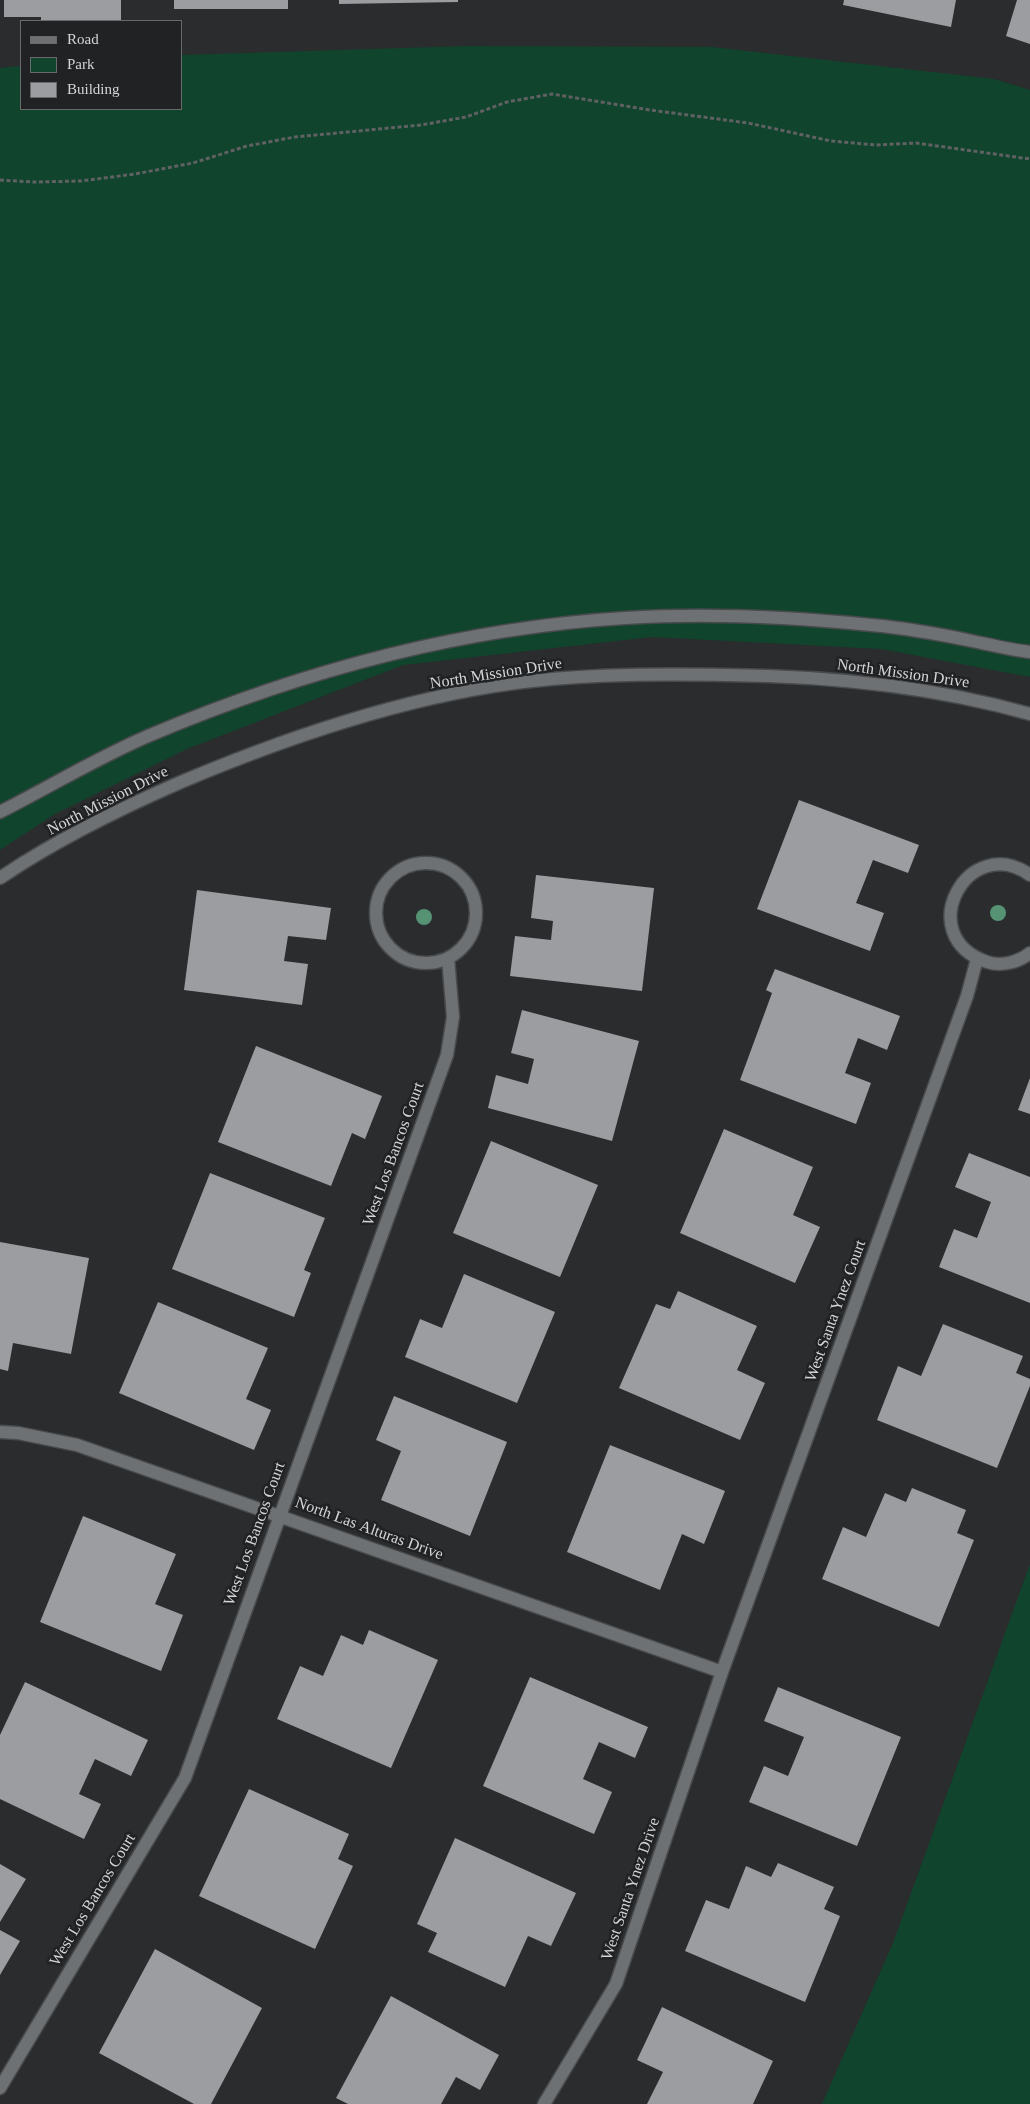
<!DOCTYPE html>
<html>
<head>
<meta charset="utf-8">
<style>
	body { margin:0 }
	#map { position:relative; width:1030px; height:2104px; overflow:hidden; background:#2a2c2d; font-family:"Times New Roman",serif }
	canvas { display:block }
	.legend { position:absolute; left:20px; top:20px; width:162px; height:90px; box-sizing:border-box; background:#202224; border:1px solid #686a6b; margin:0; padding:6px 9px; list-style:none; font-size:15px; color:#d4d5d6 }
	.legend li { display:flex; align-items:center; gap:10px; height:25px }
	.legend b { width:25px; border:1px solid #686a6b }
</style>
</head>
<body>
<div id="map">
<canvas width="1030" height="2104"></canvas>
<ul class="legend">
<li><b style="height:6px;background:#6e7173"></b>Road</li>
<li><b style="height:14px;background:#11442d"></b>Park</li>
<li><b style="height:14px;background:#9b9da0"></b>Building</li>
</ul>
</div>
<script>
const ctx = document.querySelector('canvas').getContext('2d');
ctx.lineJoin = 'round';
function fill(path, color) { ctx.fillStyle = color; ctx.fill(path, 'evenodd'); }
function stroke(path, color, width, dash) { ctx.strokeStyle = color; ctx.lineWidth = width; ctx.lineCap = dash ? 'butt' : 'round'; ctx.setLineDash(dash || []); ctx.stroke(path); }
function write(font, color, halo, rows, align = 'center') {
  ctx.font = font + ' "Times New Roman",serif'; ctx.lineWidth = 5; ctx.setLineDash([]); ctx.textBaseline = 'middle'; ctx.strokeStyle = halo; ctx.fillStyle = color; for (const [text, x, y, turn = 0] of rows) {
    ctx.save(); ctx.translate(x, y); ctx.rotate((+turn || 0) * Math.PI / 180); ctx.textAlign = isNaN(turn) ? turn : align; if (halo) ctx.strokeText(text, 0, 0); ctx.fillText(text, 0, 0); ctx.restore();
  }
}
const green = new Path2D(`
	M467 46 712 47 994 79 1030 90V677L881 649 652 637 403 665 187 749 55 814 0 850V68L21 66V109H181V55Z
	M1030 1564V2104H822L893 1943Z`);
const building = new Path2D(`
	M4 0H121V21H41V17H4Z
	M174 0H288V9H174Z
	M339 0H458V2L339 4Z
	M844 0H956L951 27 843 5Z
	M1017 0H1030V44L1006 36Z
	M799 800 919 845 908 873 873 860 856 903 884 913 870 951 757 909Z
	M536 875 654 888 642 991 510 976 515 936 551 940 553 921 531 918Z
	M197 890 331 908 326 940 288 936 284 961 308 964 302 1005 184 990Z
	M775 969 900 1016 887 1050 858 1038 845 1073 871 1083 856 1124 740 1080 772 993 766 990Z
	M522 1010 639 1041 612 1141 488 1108 496 1075 528 1084 534 1059 511 1053Z
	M256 1046 382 1096 365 1139 352 1133 331 1186 218 1142Z
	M1030 1078V1114L1018 1110Z
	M724 1129 813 1167 793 1215 820 1227 795 1283 680 1233Z
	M491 1141 598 1185 560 1277 453 1233Z
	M969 1153 1030 1177V1303L939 1267 954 1229 977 1238 991 1202 955 1187Z
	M210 1173 325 1218 304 1270 311 1273 294 1317 172 1269Z
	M0 1242 89 1258 71 1354 13 1343 8 1371 0 1369Z
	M464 1274 555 1312 517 1403 405 1357 420 1319 442 1328Z
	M678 1291 757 1326 737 1370 765 1383 740 1440 619 1388 656 1304 670 1309Z
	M158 1302 268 1348 246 1399 271 1410 254 1450 119 1393Z
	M943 1324 1023 1356 1016 1373 1030 1379V1386L997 1468 877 1420 898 1366 921 1376Z
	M394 1396 507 1442 470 1536 381 1500 401 1451 376 1440Z
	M610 1445 725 1491 704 1544 682 1534 660 1590 567 1552Z
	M912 1488 966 1510 957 1533 974 1540 939 1627 822 1579 843 1527 866 1537 885 1493 906 1502Z
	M83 1516 176 1554 155 1604 183 1615 161 1671 40 1622Z
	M369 1630 438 1660 391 1768 277 1719 300 1666 323 1676 341 1635 363 1645Z
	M530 1677 648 1727 635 1758 599 1742 583 1779 612 1792 594 1834 483 1786Z
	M25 1682 148 1740 131 1776 95 1759 79 1794 101 1804 84 1839 0 1799V1735Z
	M778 1687 901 1737 857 1846 749 1802 764 1766 788 1776 804 1737 764 1721Z
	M249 1789 349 1834 338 1859 353 1866 315 1949 199 1896Z
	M455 1838 576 1893 551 1946 528 1936 505 1987 428 1952 437 1933 417 1924Z
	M778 1863 834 1887 824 1909 840 1916 805 2002 685 1951 706 1900 729 1909 746 1866 771 1877Z
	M0 1864 26 1879 0 1922Z
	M0 1930 20 1941 0 1975Z
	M155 1949 262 2008 211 2104H194L99 2053Z
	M391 1996 499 2055 480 2090 456 2077 441 2104H348L336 2098Z
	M662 2007 773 2061 753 2104H647L663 2072 637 2060Z`);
const path = new Path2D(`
	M0 180 33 182 81 181 135 174 193 163 247 146 295 137 421 125 466 117 507 102 552 94 650 110 748 123 831 141 876 145 916 143 1030 159`);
const minor = new Path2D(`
	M0 812C49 787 97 758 148 736 299 672 461 628 625 618 707 613 790 617 871 625 905 628 939 634 972 641 991 645 1011 650 1030 652
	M376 913a50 50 0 1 1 100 0a50 50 0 1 1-100 0Z
	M1030 875C968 831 911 936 987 962 1001 967 1019 962 1030 953
	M0 878C56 840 119 809 181 782 290 736 414 694 532 681 597 674 661 674 726 675 828 676 931 686 1030 714
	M0 1432 18 1433 77 1445 722 1672
	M0 2088 185 1778 447 1055 453 1017 448 958
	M544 2104 616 1984 722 1672 967 996 977 959`);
const trees = [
	[998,913],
	[424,917]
];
const streetNames = [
	["North Mission Drive",496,674,-9],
	["North Mission Drive",903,674,8],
	["North Mission Drive",108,801,-27],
	["West Los Bancos Court",394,1154,-70],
	["West Santa Ynez Court",836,1311,-70],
	["North Las Alturas Drive",369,1529,20],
	["West Los Bancos Court",255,1534,-70],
	["West Santa Ynez Drive",631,1889,-71],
	["West Los Bancos Court",93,1900,-59]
];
fill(green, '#11442d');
fill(building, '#9b9da0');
stroke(minor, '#484a4c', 15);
stroke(path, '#5f6162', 3, [4, 2.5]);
stroke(minor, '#6e7173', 12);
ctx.fillStyle = '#569375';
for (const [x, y] of trees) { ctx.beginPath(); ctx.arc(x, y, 8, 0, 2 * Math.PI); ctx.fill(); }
write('16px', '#d4d5d6', '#202224', streetNames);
</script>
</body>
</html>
